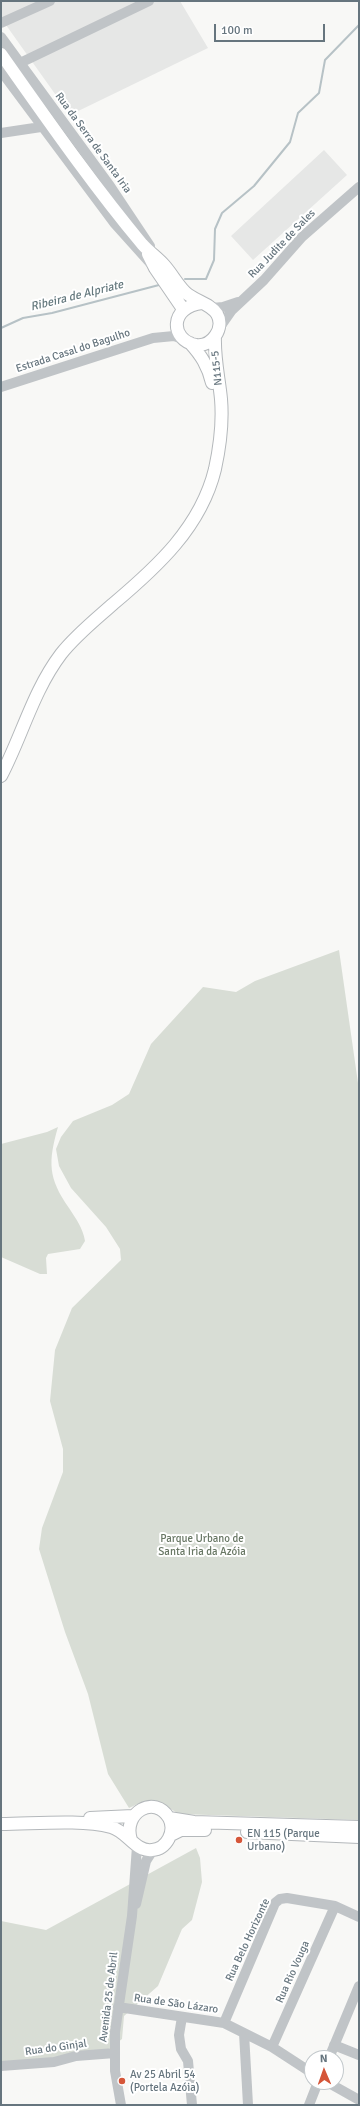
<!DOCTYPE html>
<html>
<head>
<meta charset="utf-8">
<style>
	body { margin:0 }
	#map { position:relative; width:360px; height:2106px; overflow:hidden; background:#f8f8f6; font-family:Signika,sans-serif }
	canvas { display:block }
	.frame { position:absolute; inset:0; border:2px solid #66757e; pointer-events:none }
	.north { position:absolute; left:304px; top:2050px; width:40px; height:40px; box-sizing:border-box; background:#fff; border:1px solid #c2c8cb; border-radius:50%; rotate:358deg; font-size:11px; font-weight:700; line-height:16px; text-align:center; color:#66757e }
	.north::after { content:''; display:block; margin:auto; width:14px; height:18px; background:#d55639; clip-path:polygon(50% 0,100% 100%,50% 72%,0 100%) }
	.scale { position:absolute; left:214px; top:24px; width:111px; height:18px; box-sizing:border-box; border:2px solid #66757e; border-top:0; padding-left:5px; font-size:12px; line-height:14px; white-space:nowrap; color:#66757e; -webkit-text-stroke:3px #fff; paint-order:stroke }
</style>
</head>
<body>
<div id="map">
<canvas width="360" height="2106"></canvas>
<div class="frame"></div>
<div class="north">N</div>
<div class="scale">100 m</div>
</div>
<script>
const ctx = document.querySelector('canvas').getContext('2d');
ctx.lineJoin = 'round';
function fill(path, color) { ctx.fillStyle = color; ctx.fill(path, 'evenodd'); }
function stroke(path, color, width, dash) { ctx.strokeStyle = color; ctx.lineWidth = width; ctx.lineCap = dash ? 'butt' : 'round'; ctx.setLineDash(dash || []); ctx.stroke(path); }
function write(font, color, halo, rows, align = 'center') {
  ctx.font = font + ' Signika,sans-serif'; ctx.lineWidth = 4; ctx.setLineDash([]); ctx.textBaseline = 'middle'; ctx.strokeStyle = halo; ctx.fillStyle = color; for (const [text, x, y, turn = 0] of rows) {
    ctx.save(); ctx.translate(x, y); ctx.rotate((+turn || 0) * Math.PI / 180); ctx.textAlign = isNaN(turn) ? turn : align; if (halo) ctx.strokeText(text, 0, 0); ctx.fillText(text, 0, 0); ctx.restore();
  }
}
const built = new Path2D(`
	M1 1H180L208 48 70 115 1 18Z
	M324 150 347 175 253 260 231 236Z`);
const green = new Path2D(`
	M339 950 359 1090V1820L179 1814C155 1799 156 1795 129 1808L108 1774 88 1694 65 1632 39 1549 42 1528 63 1472V1449L50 1401 55 1350 72 1308 121 1260 120 1249 106 1227 71 1188 59 1166 56 1149 61 1137 73 1121 112 1105 129 1094 151 1044 203 987 236 992 255 981Z
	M58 1127C48 1162 48 1178 69 1208 76 1219 83 1228 85 1241L80 1249 48 1254 46 1258 47 1274H40L1 1257V1144L47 1132Z
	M196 1848 200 1858 202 1882 192 1920 182 1929 158 1986 124 2016 122 2039 108 2050 55 2060 1 2064V1921L46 1930Z`);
const stream = new Path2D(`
	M185 279H206L214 260 215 229 222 213 254 186 290 142 298 113 319 93 325 60 359 25
	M1 328 23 318 52 313 159 285`);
const minor = new Path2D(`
	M1 23 50 1
	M1 37 110 186 150 246
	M20 63 149 1
	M1 71 115 224 150 263
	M1 133 41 127
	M212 308 223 307 238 302
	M218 330 232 310 264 280 302 237 359 187
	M1 387 153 338 174 336 183 339
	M136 1904 146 1861 153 1850
	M118 2007 224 2023 272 2047 312 2073
	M182 2017 179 2035 181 2049 188 2061 192 2105
	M224 2023 275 1903 280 1899 287 1898 335 1906 359 1917
	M244 2033 248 2105
	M334 2045 359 2055
	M272 2047 335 1906
	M329 2058 359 1986
	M1 2066 54 2062 76 2056 115 2053
	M327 2082 359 2100
	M121 2105 115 2071V2032L132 1916 137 1846
	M309 2105 318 2082`);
const major = new Path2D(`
	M1 54C47 119 92 184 142 244 149 252 158 258 164 265 172 274 177 284 185 292 194 301 210 303 217 314 225 328 212 347 196 345 170 340 169 307 202 303
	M148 254 155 268 183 309
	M190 343C201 355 208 366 212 383
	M1 776C22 736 33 691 61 654 76 635 95 620 113 604 157 567 201 527 215 469 220 446 223 422 221 399 219 378 214 358 215 336
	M90 1818 133 1816
	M169 1818 194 1822 359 1827
	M1 1824C33 1824 81 1819 111 1827 127 1831 135 1852 152 1850 167 1849 176 1831 169 1818 155 1794 122 1812 131 1840
	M247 1832 359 1837
	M171 1835 181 1830H205`);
const markers = [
	[239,1840,4,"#d55639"],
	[122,2081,4,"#d55639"]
];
const streetNames = [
	["Rua da Serra de Santa Iria",93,143,54],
	["Rua Judite de Sales",282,244,-46],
	["Estrada Casal do Bagulho",73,351,-18],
	["N115-5",217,368,-96],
	["Rua Belo Horizonte",248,1940,-65],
	["Rua Rio Vouga",293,1972,-66],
	["Avenida 25 de Abril",109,1997,-83],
	["Rua de São Lázaro",176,2004,8],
	["Rua do Ginjal",56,2048,-8]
];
const parkNames = [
	["Parque Urbano de",202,1539],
	["Santa Iria da Azóia",202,1552]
];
const poiNames = [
	["EN 115 (Parque",247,1834],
	["Urbano)",247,1847],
	["Av 25 Abril 54",130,2075],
	["(Portela Azóia)",130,2088]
];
const waterNames = [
	["Ribeira de Alpriate",77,296,-14]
];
fill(built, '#e6e7e6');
fill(green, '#d8ddd5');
stroke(stream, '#b7c2c6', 2);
stroke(major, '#b4b8bb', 14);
stroke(minor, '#c0c4c7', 10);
stroke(major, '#fff', 12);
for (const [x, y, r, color] of markers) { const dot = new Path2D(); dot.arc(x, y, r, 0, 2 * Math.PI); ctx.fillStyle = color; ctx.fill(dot); stroke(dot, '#fff', 1.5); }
write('11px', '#66757e', '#fff', streetNames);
write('11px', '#687764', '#fff', parkNames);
write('11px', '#66757e', '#fff', poiNames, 'left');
write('italic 12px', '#667a7f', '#fff', waterNames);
</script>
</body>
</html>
